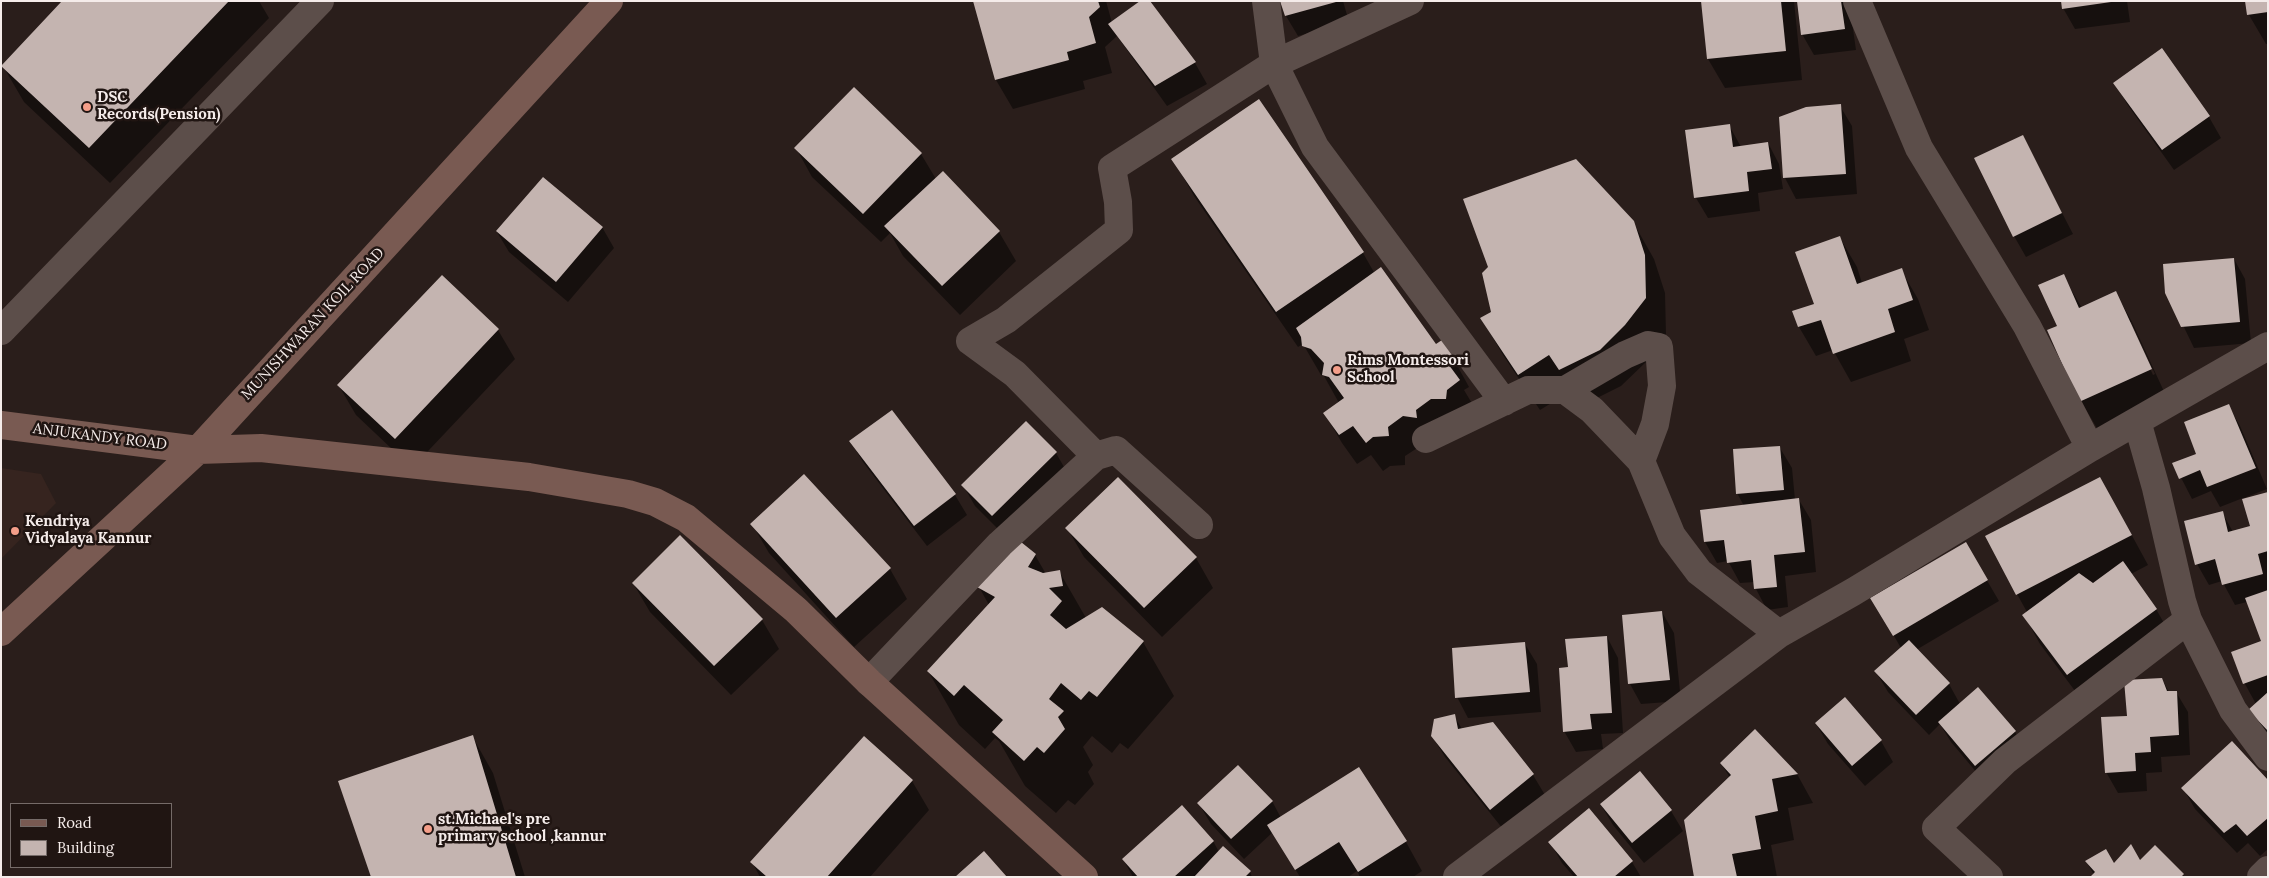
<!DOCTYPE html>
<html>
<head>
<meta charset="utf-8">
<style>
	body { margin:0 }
	#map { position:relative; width:2269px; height:878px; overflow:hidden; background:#2a1e1b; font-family:Lora,serif }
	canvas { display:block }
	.frame { position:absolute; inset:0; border:2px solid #f5ecea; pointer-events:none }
	.legend { position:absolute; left:10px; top:803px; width:162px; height:65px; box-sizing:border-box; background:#201512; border:1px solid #756b68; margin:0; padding:6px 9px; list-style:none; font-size:15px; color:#f5ecea }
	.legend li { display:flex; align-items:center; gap:10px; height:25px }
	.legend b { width:25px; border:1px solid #756b68 }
</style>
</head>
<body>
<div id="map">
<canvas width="2269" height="878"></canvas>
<div class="frame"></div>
<ul class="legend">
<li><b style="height:6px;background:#795a52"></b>Road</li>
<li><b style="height:14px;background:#c4b4b0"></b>Building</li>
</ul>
</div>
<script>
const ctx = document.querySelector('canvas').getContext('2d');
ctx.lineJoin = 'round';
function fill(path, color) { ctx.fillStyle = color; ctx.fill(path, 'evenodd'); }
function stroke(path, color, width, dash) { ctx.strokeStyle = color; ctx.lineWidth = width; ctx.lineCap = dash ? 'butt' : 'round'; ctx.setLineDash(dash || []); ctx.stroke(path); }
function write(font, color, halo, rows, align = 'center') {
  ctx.font = font + ' Lora,serif'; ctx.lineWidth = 5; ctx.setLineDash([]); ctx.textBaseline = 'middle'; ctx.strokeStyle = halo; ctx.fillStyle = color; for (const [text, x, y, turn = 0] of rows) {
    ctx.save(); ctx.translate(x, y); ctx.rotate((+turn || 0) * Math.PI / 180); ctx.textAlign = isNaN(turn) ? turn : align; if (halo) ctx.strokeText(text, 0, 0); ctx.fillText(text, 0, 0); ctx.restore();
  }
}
const built = new Path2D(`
	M1 468 41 474 56 503 1 559Z`);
const shadow = new Path2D(`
	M64 1H259L269 18 110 183 24 102 3 66Z
	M974 1H1106L1112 23 1149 1 1195 63 1207 84 1167 106 1117 36 1105 47 1112 73 1083 81 1085 89 1013 109 996 80Z
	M1282 1H1343L1349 22 1298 36 1286 16Z
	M1702 1H1794L1802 80 1725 88 1708 59Z
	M1798 1H1849L1856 50 1814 55 1802 34Z
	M2062 1H2127L2130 22 2075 29 2063 8Z
	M2246 1H2268V44H2266L2249 15Z
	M2161 50 2209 117 2221 138 2174 170 2127 104 2115 83Z
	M854 88 921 154 936 179 943 173 999 232 1016 261 960 315 903 256 890 233 881 242 812 177 796 148Z
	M1840 106 1852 126 1857 194 1796 199 1785 178 1780 118Z
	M1729 125 1741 147 1768 143 1779 164 1783 189 1758 193 1760 211 1708 218 1696 198 1686 131Z
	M2022 136 2073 234 2026 257 2014 236Z
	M1173 159 1363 253 1375 274 1435 346 1453 358 1469 387 1464 390 1476 410 1405 456V465L1390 466 1383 471 1371 455 1357 464 1342 443 1325 414 1339 403 1324 376 1321 375 1303 344 1298 347 1194 196Z
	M1633 222 1654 259 1665 293 1666 335 1646 362 1621 386 1581 406 1571 391 1540 410 1503 355 1482 319Z
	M602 227 614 248 568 302 509 252 497 232Z
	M1840 238 1857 267 1862 283 1901 270 1918 299 1929 330 1904 339 1911 361 1851 382 1833 350 1816 356 1799 327 1793 312 1816 305Z
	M2234 259 2245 279 2251 343 2194 348 2167 292Z
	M2063 276 2082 308 2116 293 2132 322 2167 398 2098 430 2081 401 2058 326ZM2129 322H2131L2155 374 2153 375Z
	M442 277 498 330 515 359 412 468 356 415 339 386Z
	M2228 405 2240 426 2267 489 2244 498V500L2268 493V737L2250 710 2256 704 2245 684 2233 653 2263 642 2247 602 2235 605 2222 581 2209 585 2197 564 2222 512 2233 532 2251 527 2243 498 2220 507 2211 491 2192 499 2174 464 2198 454Z
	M892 412 955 495 967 515 927 546 863 462 851 442Z
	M1780 448 1792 468 1795 500H1799L1811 520 1816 572 1785 576 1788 607 1767 610 1756 589 1755 582 1740 583 1728 561 1717 563 1705 542 1702 511 1744 506 1737 493Z
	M1056 453 1068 474 1005 536 975 506 963 485Z
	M804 476 890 569 907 599 854 647 769 553 752 524Z
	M1118 479 1196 558 1213 588 1162 637 1084 557 1067 528Z
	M2117 508 2148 565 2131 574 2156 609 2173 639 2084 703 2040 644 2024 615 2027 612 2017 594Z
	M1965 543 1999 601 1916 650 1949 684 1960 704 1978 689 2015 732 2027 752 1988 786 1951 742 1940 724 1929 735 1888 692 1876 672 1901 648 1872 598Z
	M1035 555 1046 574 1059 571 1086 618 1143 642 1174 696 1128 749 1120 743 1112 753 1092 736 1083 747 1093 765 1088 772 1094 784 1075 805 1068 800 1056 813 1025 786 999 741 995 738 985 749 959 725 928 671 989 605 979 587Z
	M633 583 762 620 779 649 731 695 650 612Z
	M1662 612 1674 633 1681 701 1641 704 1630 684Z
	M1607 637 1618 658 1623 733 1601 734 1603 749 1576 752 1564 731 1569 668Z
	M1525 644 1537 664 1541 712 1468 718 1457 697Z
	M2162 679 2169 692H2176L2188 712 2190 755 2161 757 2162 772 2146 773 2147 791 2118 793 2106 772 2128 717Z
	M1845 699 1881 741 1893 762 1865 786 1828 744 1816 724Z
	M1454 716 1462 729 1492 723 1533 775 1545 795 1503 829 1445 757 1432 736Z
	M1755 731 1797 774 1813 803 1788 808 1794 840 1771 845 1777 877H1695L1730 778 1721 763Z
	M472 736 493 773 525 877H373Z
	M1640 773 1671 811 1683 831 1644 863 1613 825 1601 805Z
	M912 781 929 810 870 877H760L752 862Z
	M2268 782V849L2260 856 2248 843 2237 853 2195 809 2183 788Z
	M1272 801 1281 818 1406 842 1422 871 1413 877H1360L1357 871 1348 877H1300L1273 832 1244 859 1211 824 1199 804Z
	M1588 810 1632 862 1641 877H1574L1562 863 1550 842Z
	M1213 841 1219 852 1250 872 1252 877H1133L1123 859Z
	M2086 861 2113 865 2140 862 2183 875 2184 877H2092L2094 875Z`);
const building = new Path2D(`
	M62 1H229L89 148 1 66Z
	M973 1H1098L1100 7 1089 17 1096 43 1067 52 1069 60 995 80Z
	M1140 1H1150L1196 62 1155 86 1108 24Z
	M1280 1H1336V2L1285 16Z
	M1701 1H1781L1786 51 1707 59Z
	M1797 1H1841L1845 29 1801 35Z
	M2061 1H2111V2L2062 9Z
	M2245 1H2268V12L2247 15Z
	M2162 48 2210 116 2162 150 2113 83Z
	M854 87 922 153 863 214 794 148Z
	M1259 99 1364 252 1276 312 1171 159Z
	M1841 104 1846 174 1783 178 1779 117 1806 107Z
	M1730 124 1733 147 1768 142 1772 169 1747 172 1749 191 1694 198 1685 130Z
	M2023 135 2062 213 2013 237 1974 158Z
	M1576 159 1634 221 1645 255 1646 298 1625 325 1600 350 1559 370 1549 355 1518 375 1480 318 1491 312 1482 273 1488 267 1463 199Z
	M943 171 1000 231 942 286 884 226Z
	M543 177 603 227 556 282 496 231Z
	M1840 236 1857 284 1902 268 1913 300 1888 309 1895 332 1833 354 1821 320 1798 327 1792 311 1814 304 1795 252Z
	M2234 258 2240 322 2181 327 2165 293 2163 264Z
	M1381 267 1436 344 1442 340 1454 357 1446 361 1460 380 1447 390 1446 399H1431L1416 410 1417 418 1403 416 1388 427 1389 436 1373 437 1366 443 1353 426 1339 435 1323 413 1344 398 1329 377 1322 375 1324 363 1311 349 1302 346 1301 337 1296 328Z
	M2064 274 2079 308 2116 291 2152 369 2079 402 2047 330 2057 326 2038 285Z
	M442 275 499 329 395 439 337 385Z
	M2229 404 2256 468 2207 487 2200 470 2179 479 2172 463 2196 454 2184 422Z
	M892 410 956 494 914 526 849 441Z
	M1026 421 1057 452 992 516 961 485Z
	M1780 446 1784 490 1736 494 1733 449Z
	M804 474 891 568 836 618 750 524Z
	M1118 477 1197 557 1144 608 1065 528Z
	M2100 477 2132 535 2016 595 1985 536Z
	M2268 492V551L2258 554 2263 574 2222 585 2215 559 2195 565 2184 521 2223 511 2228 532 2250 526 2242 499Z
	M1799 498 1805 552 1774 555 1777 587 1754 589 1751 560 1727 563 1724 540 1704 542 1700 510Z
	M680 535 763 619 714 666 632 583Z
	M1021 542 1036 554 1028 567 1043 573 1060 570 1063 586 1049 588 1062 601 1050 615 1066 629 1102 607 1144 641 1097 697 1089 691 1081 700 1061 683 1049 699 1064 711 1058 717 1065 729 1044 753 1037 747 1024 761 992 732 1003 720 964 685 954 696 927 671 995 597 977 587Z
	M1966 542 1988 580 1893 636 1870 598Z
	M2123 561 2157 609 2067 675 2022 615 2079 573 2093 583Z
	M2268 590V675L2243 684 2231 652 2261 641 2245 598Z
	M1662 611 1670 680 1628 684 1622 615Z
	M1607 636 1612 713 1590 714 1592 729 1563 732 1559 668 1568 667 1565 639Z
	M1909 640 1950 683 1916 715 1874 671Z
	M1525 642 1530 692 1455 698 1452 648Z
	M2162 678 2167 691H2177L2179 735 2150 737 2151 752 2135 753 2136 771 2105 773 2101 717 2127 716 2124 680Z
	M1978 687 2016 731 1975 766 1938 722Z
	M2268 692V731L2248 710Z
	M1845 697 1882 740 1852 766 1815 723Z
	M1455 714 1458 729 1493 722 1534 774 1490 810 1431 736 1434 719Z
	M1755 729 1798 774 1772 779 1778 811 1755 816 1761 849 1732 854 1737 877H1694L1684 820 1731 775 1720 763Z
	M473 735 516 877H371L338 781Z
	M864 736 913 780 827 877H767L750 862Z
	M2232 741 2268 780V818L2247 836 2236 824 2224 833 2181 788Z
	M1238 765 1273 801 1231 839 1197 803Z
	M1359 767 1407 841 1358 872 1339 842 1295 870 1267 825Z
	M1640 771 1672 810 1632 843 1600 804Z
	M1182 805 1214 841 1174 877H1138L1122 859Z
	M1589 808 1633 861 1614 877H1578L1548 842Z
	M2131 844 2140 860 2155 845 2184 874 2181 877H2090L2095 872 2085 861 2106 849 2114 863Z
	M1223 846 1251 871 1245 877H1194Z
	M984 851 1007 877H955Z`);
const street = new Path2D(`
	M1266 1 1274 64 1315 147 1504 402
	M1857 1 1919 148 2027 326 2090 448
	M1 331 320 1
	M1565 390 1592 410 1641 461 1672 536 1699 572 1779 634
	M2137 421 2156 488 2182 601 2188 620 2233 710 2268 757
	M1426 439 1528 390H1565L1625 355 1648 345 1659 347 1662 386 1655 424 1641 461
	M1096 456 1015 374 970 341 1006 320 1119 230 1118 202 1112 168 1274 64 1410 1
	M869 682 1000 544 1096 456 1116 450 1199 525
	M1457 877 1779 634 1853 592 2090 448 2268 346
	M1989 877 1936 828 2005 761 2188 620
	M2261 877 2268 870`);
const secondary = new Path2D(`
	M1 425 198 450 261 448 529 477 628 494 655 502 686 518 796 610 869 682 1084 877
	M1 632 198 450 609 1`);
const markers = [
	[87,107,5,"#f49e89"],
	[1337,370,5,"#f49e89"],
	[15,531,5,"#f49e89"],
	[428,829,5,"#f49e89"]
];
const poiNames = [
	["DSC",97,98],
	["Records(Pension)",97,115],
	["Rims Montessori",1347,361],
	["School",1347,378],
	["Kendriya",25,522],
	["Vidyalaya Kannur",25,539],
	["st.Michael's pre",438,820],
	["primary school ,kannur",438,837]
];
const streetNames = [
	["MUNISHWARAN KOIL ROAD",313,324,-47],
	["ANJUKANDY ROAD",100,437,7]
];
fill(built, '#36241f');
fill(shadow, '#0007');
fill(building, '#c4b4b0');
stroke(street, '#5c4e4a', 28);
stroke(secondary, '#795a52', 28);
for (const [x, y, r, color] of markers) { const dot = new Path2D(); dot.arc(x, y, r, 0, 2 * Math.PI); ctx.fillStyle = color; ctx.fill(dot); stroke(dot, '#201512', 2); }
write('bold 15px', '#f5ecea', '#201512', poiNames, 'left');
write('15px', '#f5ecea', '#201512', streetNames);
</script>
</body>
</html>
